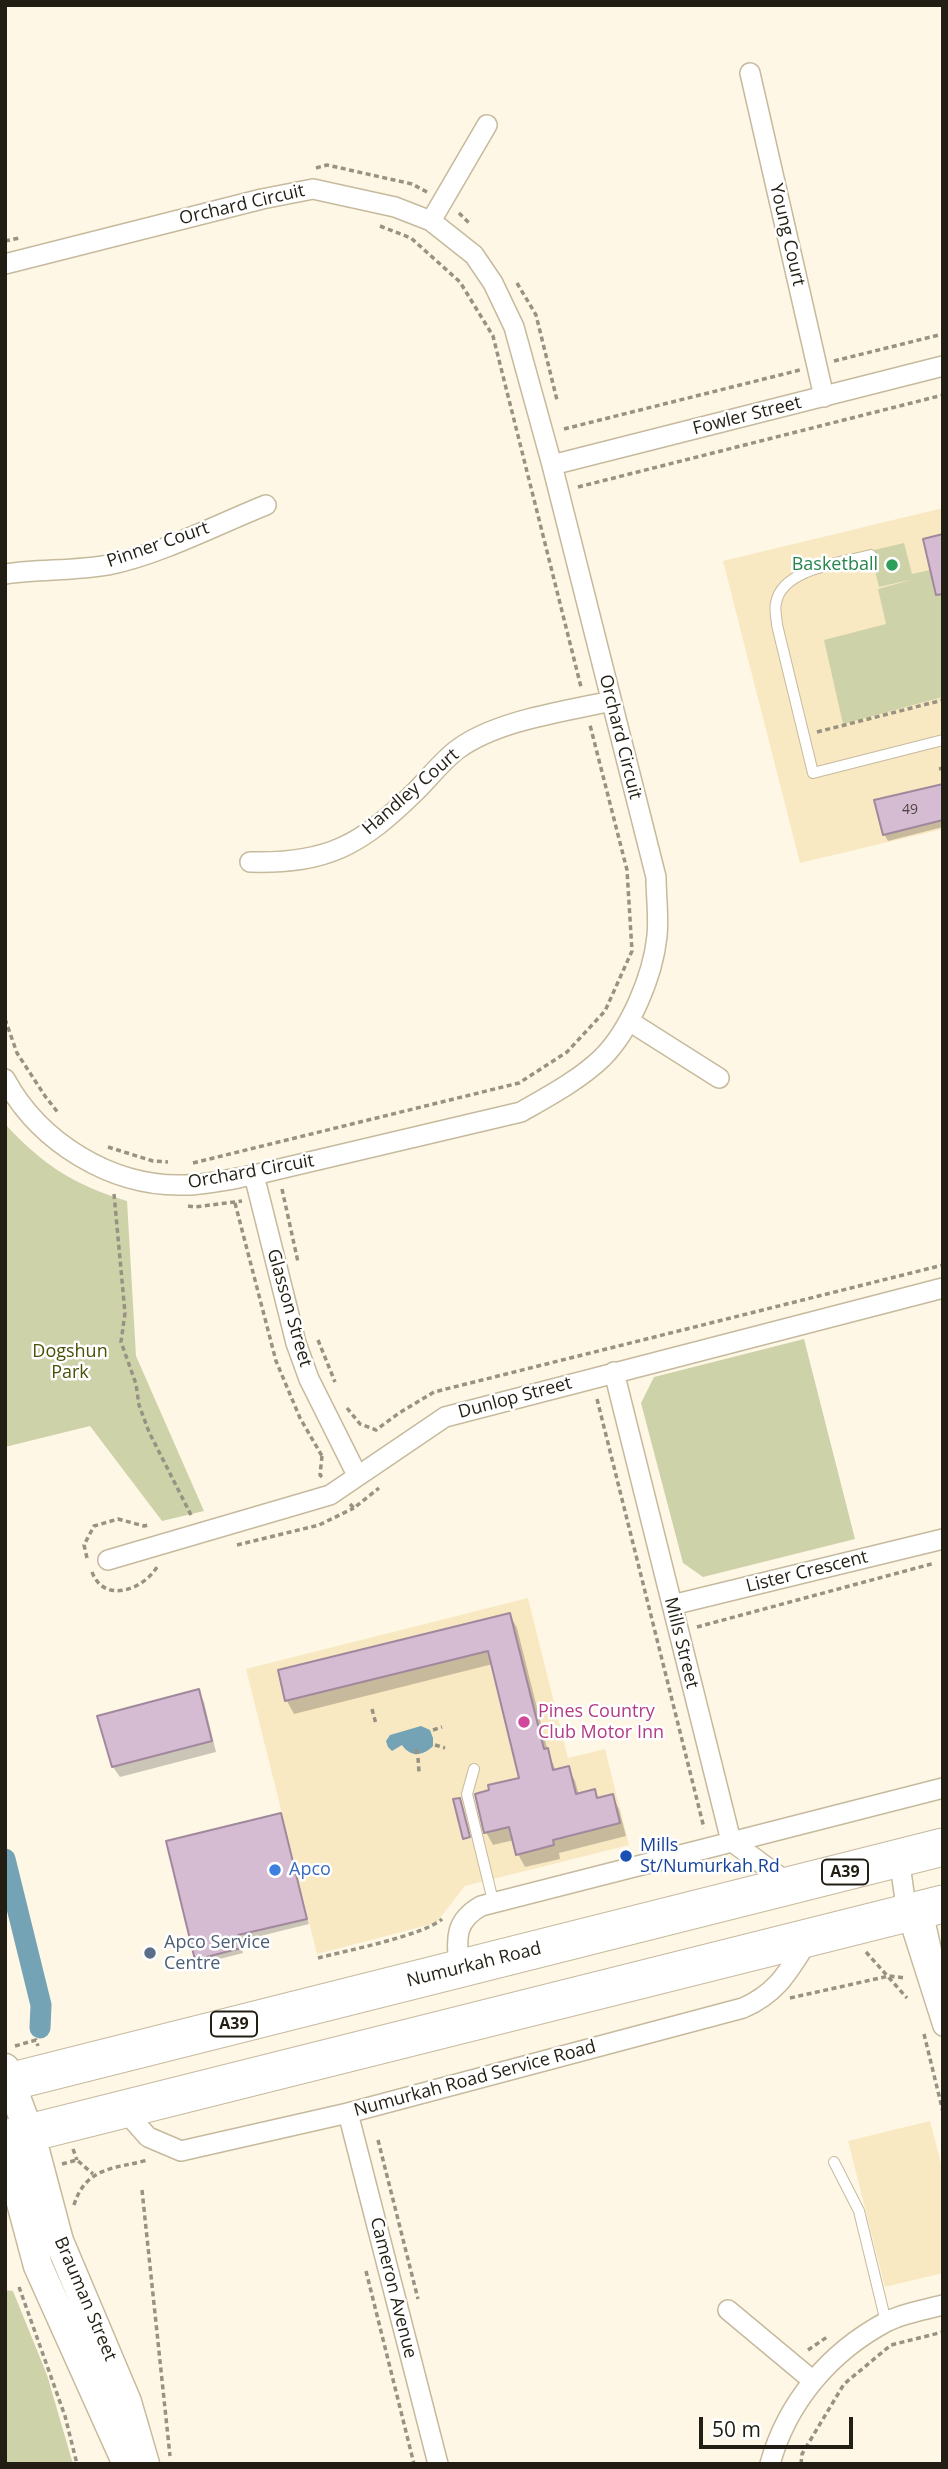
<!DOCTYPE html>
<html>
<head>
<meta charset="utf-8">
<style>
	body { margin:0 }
	#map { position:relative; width:948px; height:2469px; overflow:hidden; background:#fef7e5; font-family:"Open Sans",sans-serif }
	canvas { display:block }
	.frame { position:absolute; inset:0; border:7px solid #221e13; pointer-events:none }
	.scale { position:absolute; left:699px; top:2417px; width:154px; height:32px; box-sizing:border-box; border:4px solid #221e13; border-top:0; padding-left:9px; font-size:21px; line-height:24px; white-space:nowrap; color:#221e13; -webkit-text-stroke:5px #fff; paint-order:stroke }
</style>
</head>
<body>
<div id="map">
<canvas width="948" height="2469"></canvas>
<div class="frame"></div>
<div class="scale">50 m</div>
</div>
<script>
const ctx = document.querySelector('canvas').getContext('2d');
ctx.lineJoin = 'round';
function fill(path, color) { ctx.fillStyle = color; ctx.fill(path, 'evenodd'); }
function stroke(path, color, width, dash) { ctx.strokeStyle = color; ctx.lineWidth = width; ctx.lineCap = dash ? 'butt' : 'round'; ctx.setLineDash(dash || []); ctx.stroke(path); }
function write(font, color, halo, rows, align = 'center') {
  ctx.font = font + ' "Open Sans",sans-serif'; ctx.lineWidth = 5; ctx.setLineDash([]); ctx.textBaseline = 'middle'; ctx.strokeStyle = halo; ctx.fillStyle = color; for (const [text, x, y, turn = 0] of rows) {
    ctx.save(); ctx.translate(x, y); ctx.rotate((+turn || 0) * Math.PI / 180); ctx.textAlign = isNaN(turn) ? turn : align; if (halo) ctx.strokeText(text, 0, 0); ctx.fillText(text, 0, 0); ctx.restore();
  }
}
const built = new Path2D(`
	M943 508V829L800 863 723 561Z
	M528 1598 568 1758 605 1749 629 1845 465 1886 436 1923 317 1954 246 1669Z
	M930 2121 943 2171V2273L885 2287 848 2141Z`);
const green = new Path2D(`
	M904 543 912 574 943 567V697L843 724 824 640 886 624 878 589 914 579 879 587 870 551Z
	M5 1124C43 1165 74 1185 127 1201L136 1356 204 1511 162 1521 90 1426 5 1447Z
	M804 1339 855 1539 703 1577 683 1563 641 1403 654 1377Z
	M5 2290 13 2291 47 2375 73 2464H5Z`);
const water = new Path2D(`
	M421 1726 430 1730 433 1738V1746C422 1757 410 1757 402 1745L392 1751 388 1747 386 1741 390 1735Z`);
const shadow = new Path2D(`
	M943 786V827L888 841 884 834Z
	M510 1615 517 1628 548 1752 556 1771 568 1768 575 1781 579 1795 594 1791 599 1799 612 1796 619 1809 626 1836 559 1853 560 1859 525 1867 518 1854 514 1840 493 1845 486 1832 521 1779 493 1664 294 1714 287 1701 280 1672Z
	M198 1691 204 1702 216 1752 120 1777 113 1767Z
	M280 1815 309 1924 240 1941 243 1953 200 1964 197 1959Z`);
const canal = new Path2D(`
	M5 1859 41 2005 40 2028`);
const building = new Path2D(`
	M943 534V594L936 595 923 539Z
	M943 784V820L883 835 874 800Z
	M510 1613 544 1749 548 1748 553 1770 569 1766 576 1794 595 1789 597 1798 613 1794 620 1823 553 1840 554 1845 516 1855 509 1827 484 1833 475 1794 489 1790 488 1785 519 1778 488 1651 285 1701 278 1670Z
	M199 1689 212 1741 112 1767 97 1716Z
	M460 1798 470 1837 463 1839 453 1799Z
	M281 1813 307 1919 238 1935 241 1948 195 1960 166 1841Z`);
const path = new Path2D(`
	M316 168 327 165 412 184 427 192
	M459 213 471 225
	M380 226 411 238 460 282 493 336 581 687
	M5 241 19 238
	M517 283 536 315 557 400
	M834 361 943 334
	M564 429 800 370
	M578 487 943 395
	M817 732 943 700
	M939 769 943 768
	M5 1019 17 1053 45 1096 59 1114
	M108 1147 153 1161 168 1162
	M193 1163 519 1083 567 1052 605 1011 632 951 627 870 590 725
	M282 1189 298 1262
	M114 1194 125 1313 121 1342 136 1384 139 1405 149 1432 191 1515
	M235 1203 276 1361 300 1418 322 1456 324 1454
	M188 1206 195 1207 242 1201
	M318 1340 335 1382
	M597 1399 704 1828
	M347 1408 360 1424 376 1430 399 1413 434 1392 943 1265
	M322 1477 320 1475 322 1456
	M350 1504 354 1508 379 1488
	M237 1545 319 1525 354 1508
	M87 1558 84 1545 94 1526 118 1519 144 1526 148 1525
	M92 1572C104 1604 143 1590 157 1567
	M697 1627 935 1563
	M372 1709 376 1724
	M433 1730 442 1727
	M435 1745 445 1748
	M416 1749 417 1755
	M418 1758 419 1772
	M866 1952 907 1998
	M318 1958C345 1951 425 1935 442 1919
	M790 1998 889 1976 906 1978
	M924 2034 943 2112
	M15 2046 36 2040 38 2046
	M378 2140 418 2299
	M73 2149 77 2160
	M62 2164 77 2160 93 2174
	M142 2190 170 2456
	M74 2205C86 2166 115 2169 148 2160
	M366 2271 414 2464
	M19 2287 65 2416 77 2464
	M808 2350 827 2337
	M801 2464 802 2454 844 2384 891 2345 943 2332`);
const lane = new Path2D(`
	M871 555C842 563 782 568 776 603 774 610 777 619 777 625L813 773 943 740
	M474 1769 467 1794 493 1901
	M834 2162 859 2211 886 2322`);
const street = new Path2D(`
	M750 73 824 397
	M431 221 487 125
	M5 264 262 199 313 189 395 207 431 221 474 255 493 283 514 327 552 465 656 877C656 896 659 917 657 936 653 976 630 1030 602 1058 579 1080 549 1096 521 1112L254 1175C231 1179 207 1185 184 1185 111 1187 39 1142 5 1079
	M552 465 943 366
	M5 574C40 569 74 571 108 565 161 554 216 525 266 505
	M250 862C328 864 361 845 416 791 430 777 443 760 458 749 498 720 563 712 611 701
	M629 1021 719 1078
	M254 1175 296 1343 309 1379 357 1475
	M614 1372 731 1841 791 1885
	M108 1560 330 1495 445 1417 943 1288
	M672 1605 943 1539
	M899 1858 907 1913 943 2026
	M921 1903 941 1993
	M459 1968C457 1940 453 1922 481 1906L943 1788
	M123 2109 148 2137 181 2151 348 2113 743 2008C778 1993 789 1970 809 1939
	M348 2113 438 2464
	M728 2310 812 2380
	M770 2464C787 2402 830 2352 886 2322 903 2313 924 2310 943 2305`);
const secondary = new Path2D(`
	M5 2068 33 2143 59 2241 127 2402 145 2464
	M5 2143 38 2266 127 2464`);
const highway = new Path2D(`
	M5 2083 943 1847
	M5 2139 943 1904`);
const markers = [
	[892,565,7,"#2e9e5b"],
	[524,1722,7,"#d1479c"],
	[626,1856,7,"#1a4fb4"],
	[275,1870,7,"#3f7fe0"],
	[150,1953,7,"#5c6f8a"]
];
const numberNames = [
	["49",910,810]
];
const shields = [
	[845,1872,46],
	[234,2024,46]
];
const shieldNames = [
	["A39",845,1872],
	["A39",234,2024]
];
const streetNames = [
	["Orchard Circuit",242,205,-13],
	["Young Court",787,235,77],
	["Fowler Street",747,416,-14],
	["Pinner Court",158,545,-19],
	["Orchard Circuit",620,737,76],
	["Handley Court",411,792,-41],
	["Orchard Circuit",251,1172,-10],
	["Glasson Street",289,1308,74],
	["Dunlop Street",515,1398,-15],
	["Lister Crescent",807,1572,-14],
	["Mills Street",681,1643,76],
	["Numurkah Road",474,1965,-14],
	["Numurkah Road Service Road",475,2079,-15],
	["Cameron Avenue",393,2288,76],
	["Brauman Street",85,2299,67]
];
const leisureNames = [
	["Basketball",878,565]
];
const parkNames = [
	["Dogshun",70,1352],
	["Park",70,1373]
];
const hotelNames = [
	["Pines Country",538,1712],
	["Club Motor Inn",538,1733]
];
const transitNames = [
	["Mills",640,1846],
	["St/Numurkah Rd",640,1867]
];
const shopNames = [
	["Apco",289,1870]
];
const serviceNames = [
	["Apco Service",164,1943],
	["Centre",164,1964]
];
fill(built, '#f9e9c3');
fill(green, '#ced2a9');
fill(water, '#73a3b5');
fill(shadow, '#0003');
stroke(canal, '#73a3b5', 21);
fill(building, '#d6bcd3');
stroke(building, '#a0889d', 2);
stroke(lane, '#c6ba9d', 12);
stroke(street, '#c6ba9d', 22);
stroke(secondary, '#c6ba9d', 31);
stroke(highway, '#c6ba9d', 39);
stroke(path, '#989283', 3.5, [5, 3.5]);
stroke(lane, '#fff', 10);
stroke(street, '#fff', 19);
stroke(secondary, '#fff', 28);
stroke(highway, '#fff', 37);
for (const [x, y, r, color] of markers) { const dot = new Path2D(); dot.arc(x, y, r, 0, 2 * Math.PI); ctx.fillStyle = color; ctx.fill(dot); stroke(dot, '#fff', 2.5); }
write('14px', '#4f4643', null, numberNames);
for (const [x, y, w] of shields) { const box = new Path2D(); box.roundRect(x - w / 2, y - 12.5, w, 25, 5); ctx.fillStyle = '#fff'; ctx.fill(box); stroke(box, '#221e13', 2); }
write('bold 16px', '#221e13', null, shieldNames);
write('18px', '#221e13', '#fff', streetNames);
write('18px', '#27864d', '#fff', leisureNames, 'right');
write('18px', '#4d5009', '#fff', parkNames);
write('18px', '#b23c85', '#fff', hotelNames, 'left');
write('18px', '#164399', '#fff', transitNames, 'left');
write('18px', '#366cbe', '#fff', shopNames, 'left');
write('18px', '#4e5e75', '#fff', serviceNames, 'left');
</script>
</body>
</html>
